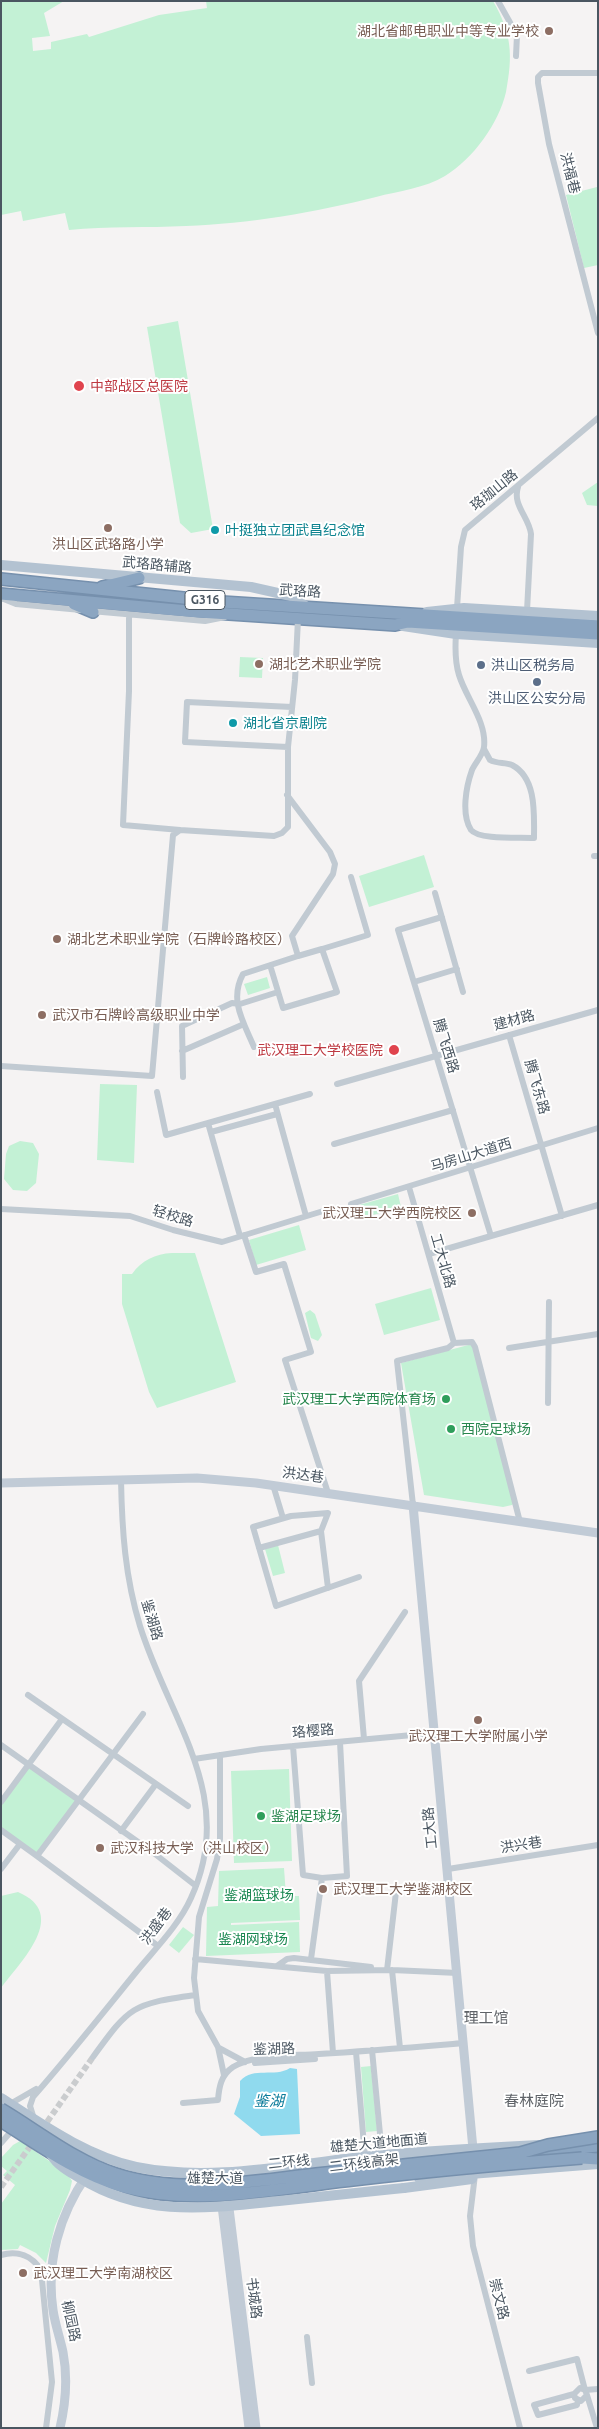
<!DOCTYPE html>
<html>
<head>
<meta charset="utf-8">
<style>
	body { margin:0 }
	#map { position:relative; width:599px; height:2429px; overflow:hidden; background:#f5f3f3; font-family:Ubuntu,sans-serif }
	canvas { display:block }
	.frame { position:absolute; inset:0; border:2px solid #4a5661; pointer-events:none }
</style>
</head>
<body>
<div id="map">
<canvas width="599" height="2429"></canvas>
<div class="frame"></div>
</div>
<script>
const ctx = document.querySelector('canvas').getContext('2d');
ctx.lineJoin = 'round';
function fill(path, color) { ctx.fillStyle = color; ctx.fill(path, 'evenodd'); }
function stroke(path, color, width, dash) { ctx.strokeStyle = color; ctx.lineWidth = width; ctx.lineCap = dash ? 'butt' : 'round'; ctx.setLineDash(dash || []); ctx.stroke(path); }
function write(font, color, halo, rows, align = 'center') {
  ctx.font = font + ' Ubuntu,"Noto Sans SC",sans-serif'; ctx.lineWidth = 4; ctx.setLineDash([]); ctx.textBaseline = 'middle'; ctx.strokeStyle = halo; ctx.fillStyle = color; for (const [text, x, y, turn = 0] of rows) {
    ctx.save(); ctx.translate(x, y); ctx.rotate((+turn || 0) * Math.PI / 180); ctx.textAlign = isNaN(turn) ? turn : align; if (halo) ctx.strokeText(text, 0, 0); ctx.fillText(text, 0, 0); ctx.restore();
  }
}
const green = new Path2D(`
	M1 1H64L44 13 50 36 32 38 33 51 51 49V42L87 34 89 37 159 15 207 8 206 1H493C512 34 513 55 506 92 499 123 473 159 445 176 426 188 398 191 376 197 317 212 247 224 186 226 147 228 108 226 69 230L65 213 23 221 21 211 1 215Z
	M597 187 598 265 584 268 566 195Z
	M178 321 213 529 191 533 180 523 147 327Z
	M598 482V506L587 505 582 493Z
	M240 657 263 658 262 678 239 677Z
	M424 855 434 887 369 907 359 876Z
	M267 977 270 988 248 995 244 984Z
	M100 1084 137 1085 134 1163 97 1160Z
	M20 1141 33 1143 39 1154 36 1183 27 1191 13 1190 4 1179 6 1154 9 1146Z
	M398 1194 401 1207 356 1220 352 1207Z
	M299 1225 306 1250 256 1265 249 1240Z
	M172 1253H195L236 1382 157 1408 149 1392 122 1304V1274H132C142 1260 155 1254 172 1253Z
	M431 1288 440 1320 384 1335 375 1304Z
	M310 1310 315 1314 322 1335 318 1341 311 1338 305 1313Z
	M472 1344 514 1503 512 1505 503 1507 424 1495 401 1363Z
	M278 1545 285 1573 273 1576 265 1549Z
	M29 1764 79 1801 37 1856 1 1830V1802Z
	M289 1769 292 1861 234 1863 231 1771Z
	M284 1868 286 1896H299L300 1920 231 1923V1925L299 1922 300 1952 206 1956 207 1907 218 1906 219 1871Z
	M18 1892C70 1914 21 1961 1 1988V1896Z
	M183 1927 194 1935 179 1953 169 1945Z
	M371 2066 377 2131 366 2132 361 2067Z
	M20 2141 67 2173 72 2181 70 2190 55 2226 46 2263 36 2253 20 2245 18 2249 1 2250V2204L15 2185 3 2175 7 2171 1 2166V2158L13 2145Z`);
const water = new Path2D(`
	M290 2068 297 2069 300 2134 261 2136 234 2114 240 2097V2081C254 2066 274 2078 290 2068Z`);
const streetTunnel = new Path2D(`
	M42 2129 93 2057
	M1 2187 34 2141`);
const street = new Path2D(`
	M498 1 517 35 516 56
	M598 73H542L538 77V83L549 144 598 333
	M518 487C512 505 529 517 531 534L527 611
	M1 598 16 604 81 610
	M457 608 461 547 465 530 598 418
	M91 611 205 621 225 617
	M129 615V691L123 825 180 830
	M456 634C455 648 455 662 459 675 466 698 487 722 484 747 483 755 475 763 472 770 466 787 461 814 471 830 479 840 520 837 534 838 534 815 537 778 512 765 505 762 497 764 490 760L484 749
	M288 747 185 742 187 702 292 707
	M594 856H598
	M435 893 463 992
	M442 917 398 930 491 1236
	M322 949 368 935 351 877
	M270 965 283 1008 337 992 322 949 298 956 292 936 333 874 335 864 330 852 287 795
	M414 982 457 969
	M509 1035 562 1216
	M254 1047C243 1021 229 1000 243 974L298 956
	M182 1051 244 1024
	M1 1066 152 1076 173 835 180 830 274 836 282 833 288 827V747L295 680 298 619
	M183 1077 182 1026 232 1003 240 1004 278 992
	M337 1084 598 1010
	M157 1092 166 1135 310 1094
	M275 1104 306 1216
	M208 1123 240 1236
	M211 1132 277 1114
	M334 1144 453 1110
	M409 1187 454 1343
	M351 1204 598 1128
	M1 1209 130 1216 173 1230 222 1242 333 1208
	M244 1235 256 1272 284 1264 311 1352 285 1360 328 1493
	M429 1254 598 1205
	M509 1348 598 1334
	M548 1403 549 1302
	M273 1485 283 1518
	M413 1505 397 1361 448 1348 454 1343 472 1342 475 1347 520 1522
	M259 1548 321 1531
	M328 1588 321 1531 328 1513 291 1516 253 1527 276 1606 359 1577
	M28 1695 188 1806
	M364 1739 359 1681 405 1612
	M1 1745 155 1854 196 1886
	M293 1746 303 1875 322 1878 311 1959
	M220 1755V1839L217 1859 199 1917 194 1978 198 2011 218 2047 224 2075
	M194 1759 261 1749 434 1733
	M1 1802 62 1719
	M1 1830 37 1856 143 1714
	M121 1831 156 1784
	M37 1856 158 1946
	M1 1869 20 1844
	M448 1869 598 1845
	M322 1878 347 1876 340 1742
	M195 1959 327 1971 392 1970 458 1973
	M277 1966 287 1959 294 1958 371 1967
	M387 1970 396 1892
	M392 1970 400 2048
	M327 1971 333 2053
	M219 2048 245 2062
	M372 2050 382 2155
	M356 2052 365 2157
	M93 2057C130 2006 132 2004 195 1995
	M255 2063 315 2059
	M183 2103 218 2100C219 2087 221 2075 233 2067 256 2053 293 2056 319 2054 367 2051 415 2047 464 2043
	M10 2104 36 2089
	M34 2119 30 2106 33 2097C69 2056 102 2014 137 1971 155 1949 179 1925 191 1898 238 1796 169 1720 140 1626 125 1577 122 1530 121 1480
	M1 2143 15 2127
	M475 2175 470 2216 473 2246 520 2428
	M1 2255C18 2250 32 2256 41 2270L52 2382 46 2428
	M307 2337 312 2383
	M529 2371 577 2359 585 2390 598 2389
	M574 2394 575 2398 581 2401 587 2395 585 2390 580 2388 574 2394 534 2405 538 2415 577 2405 578 2400
	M587 2395 597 2428`);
const secondary = new Path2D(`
	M1 1483 197 1478 256 1483 598 1533
	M413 1505 473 2149
	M218 2173 249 2428
	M228 2200 256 2428
	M60 2428C66 2402 68 2378 63 2352 60 2338 55 2324 53 2310 46 2262 59 2215 87 2175`);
const primary = new Path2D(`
	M1 565 251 587 291 596 307 607
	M427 612 464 608 598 616
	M403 626 456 634 598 643
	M1 2098C43 2125 87 2156 136 2167 210 2182 288 2165 362 2157 421 2151 480 2148 539 2145
	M419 2178 598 2164
	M404 2188 472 2179`);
const highway = new Path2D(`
	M1 579 222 602 598 626
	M102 587 139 578
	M1 594 199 612 395 625 408 622 598 634
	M74 604 93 612
	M542 2151 598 2146
	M582 2158 598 2159`);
const primaryBridge = new Path2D(`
	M51 2154C57 2165 69 2172 80 2178 144 2218 208 2208 279 2201 320 2197 362 2192 404 2188`);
const highwayBridge = new Path2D(`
	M1 2109C38 2131 75 2161 116 2174 180 2195 251 2181 316 2174 384 2167 452 2160 520 2153L548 2145 598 2137
	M1 2121C40 2146 79 2174 124 2187 197 2207 279 2188 353 2180 429 2171 506 2164 582 2158`);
const markers = [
	[549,31,5,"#8d6e63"],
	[79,386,6,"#e0444e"],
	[108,528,5,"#8d6e63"],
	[215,530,5,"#0f9aa8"],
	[259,664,5,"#8d6e63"],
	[481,665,5,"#5c6f8a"],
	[537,682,5,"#5c6f8a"],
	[233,723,5,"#0f9aa8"],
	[57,939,5,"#8d6e63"],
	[42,1015,5,"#8d6e63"],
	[394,1050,6,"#e0444e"],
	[472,1213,5,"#8d6e63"],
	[446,1399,5,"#2e9e5b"],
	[451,1429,5,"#2e9e5b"],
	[478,1720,5,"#8d6e63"],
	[261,1816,5,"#2e9e5b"],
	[100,1848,5,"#8d6e63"],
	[323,1889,5,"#8d6e63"],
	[23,2273,5,"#8d6e63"]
];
const shields = [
	[205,600,40]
];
const shieldNames = [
	["G316",205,600]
];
const educationNames = [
	["湖北省邮电职业中等专业学校",539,31,"right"],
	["洪山区武珞路小学",108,544,"center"],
	["湖北艺术职业学院",269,664],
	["湖北艺术职业学院（石牌岭路校区）",67,939],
	["武汉市石牌岭高级职业中学",52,1015],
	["武汉理工大学西院校区",462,1213,"right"],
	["武汉理工大学附属小学",478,1736,"center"],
	["武汉科技大学（洪山校区）",110,1848],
	["武汉理工大学鉴湖校区",333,1889],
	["武汉理工大学南湖校区",33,2273]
];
const streetNames = [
	["洪福巷",570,173,76],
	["珞珈山路",494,490,-39],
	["武珞路辅路",157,565,5],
	["武珞路",300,591,4],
	["建材路",514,1020,-15],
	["腾飞西路",446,1046,73],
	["腾飞东路",537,1087,74],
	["马房山大道西",471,1155,-17],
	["轻校路",173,1216,17],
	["工大北路",443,1261,74],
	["洪达巷",303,1475,8],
	["鉴湖路",152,1620,73],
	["珞樱路",313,1731,-5],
	["工大路",430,1828,-96],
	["洪兴巷",521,1845,-9],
	["洪盛巷",156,1926,-53],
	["鉴湖路",274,2049,-2],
	["雄楚大道地面道",379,2143,-5],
	["二环线",289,2162,-6],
	["二环线高架",364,2163,-7],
	["雄楚大道",215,2178],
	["书城路",254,2298,83],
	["崇文路",499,2299,76],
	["柳园路",71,2321,78]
];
const healthNames = [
	["中部战区总医院",90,386],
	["武汉理工大学校医院",383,1050,"right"]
];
const cultureNames = [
	["叶挺独立团武昌纪念馆",225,530],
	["湖北省京剧院",243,723]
];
const serviceNames = [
	["洪山区税务局",491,665],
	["洪山区公安分局",537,698,"center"]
];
const leisureNames = [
	["武汉理工大学西院体育场",436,1399,"right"],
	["西院足球场",461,1429],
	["鉴湖足球场",271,1816]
];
const parkNames = [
	["鉴湖篮球场",259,1895],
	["鉴湖网球场",253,1939]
];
const neighbourhoodNames = [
	["理工馆",486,2018],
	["春林庭院",534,2101]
];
const waterNames = [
	["鉴湖",269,2101]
];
fill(green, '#c3f1d5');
fill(water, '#90daee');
stroke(streetTunnel, '#caccce', 6, [6, 3]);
stroke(highway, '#7690ad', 14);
stroke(street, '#c1cad2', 6);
stroke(secondary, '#c1cbd6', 9);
stroke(primary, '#b3c2d1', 10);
stroke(highway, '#8ba5c1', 11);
stroke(highwayBridge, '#7690ad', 14, []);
stroke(primaryBridge, '#b3c2d1', 10);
stroke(highwayBridge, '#8ba5c1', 11);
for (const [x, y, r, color] of markers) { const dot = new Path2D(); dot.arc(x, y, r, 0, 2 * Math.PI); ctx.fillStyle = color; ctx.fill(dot); stroke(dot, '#fff', 2); }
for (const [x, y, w] of shields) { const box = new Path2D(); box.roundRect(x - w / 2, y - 9.5, w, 19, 4); ctx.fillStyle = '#fff'; ctx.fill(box); stroke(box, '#4a5661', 1); }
write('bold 12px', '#4a5661', null, shieldNames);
write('14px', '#785e54', '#fff', educationNames, 'left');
write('14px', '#4a5661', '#fff', streetNames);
write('14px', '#be3a42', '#fff', healthNames, 'left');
write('14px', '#0d838f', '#fff', cultureNames, 'left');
write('14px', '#4e5e75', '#fff', serviceNames, 'left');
write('14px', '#27864d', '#fff', leisureNames, 'left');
write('14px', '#17864f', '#fff', parkNames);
write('15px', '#5f6368', '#fff', neighbourhoodNames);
write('italic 15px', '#0c7c9b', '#fff', waterNames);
</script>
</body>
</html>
